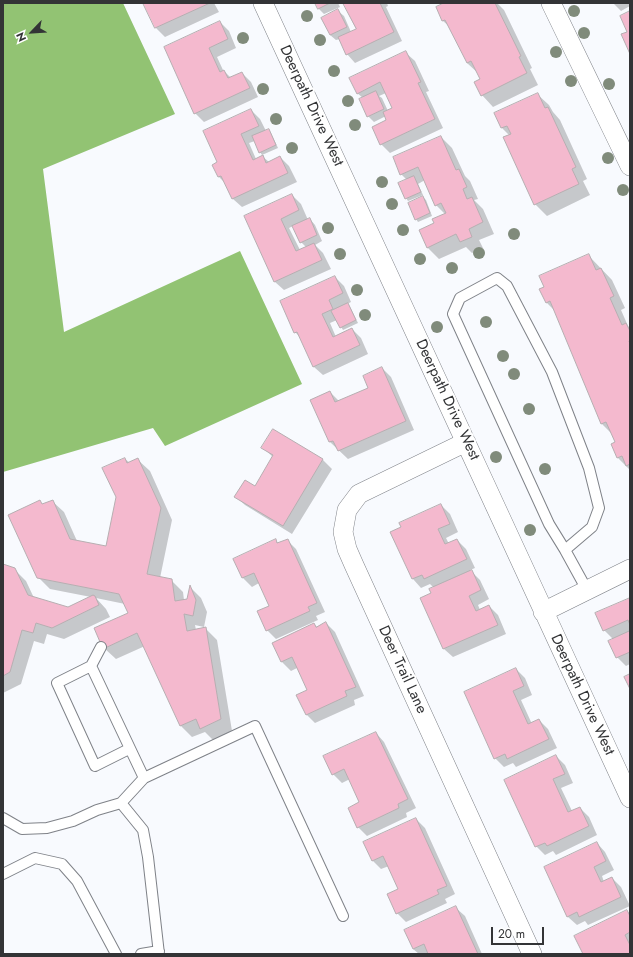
<!DOCTYPE html>
<html>
<head>
<meta charset="utf-8">
<style>
	body { margin:0 }
	#map { position:relative; width:633px; height:957px; overflow:hidden; background:#f8fafe; font-family:Jost,sans-serif }
	canvas { display:block }
	.frame { position:absolute; inset:0; border:4px solid #333436; pointer-events:none }
	.north { position:absolute; left:12px; top:12px; width:40px; height:40px; -webkit-text-stroke:3px #fff; paint-order:stroke; rotate:245deg; font-size:11px; font-weight:700; line-height:16px; text-align:center; color:#333436 }
	.north::after { content:''; display:block; margin:auto; width:14px; height:18px; background:#333436; clip-path:polygon(50% 0,100% 100%,50% 72%,0 100%) }
	.scale { position:absolute; left:491px; top:927px; width:53px; height:18px; box-sizing:border-box; border:2px solid #333436; border-top:0; padding-left:5px; font-size:12px; line-height:14px; white-space:nowrap; color:#333436; -webkit-text-stroke:3px #fff; paint-order:stroke }
</style>
</head>
<body>
<div id="map">
<canvas width="633" height="957"></canvas>
<div class="frame"></div>
<div class="north">N</div>
<div class="scale">20 m</div>
</div>
<script>
const ctx = document.querySelector('canvas').getContext('2d');
ctx.lineJoin = 'round';
function fill(path, color) { ctx.fillStyle = color; ctx.fill(path, 'evenodd'); }
function stroke(path, color, width, dash) { ctx.strokeStyle = color; ctx.lineWidth = width; ctx.lineCap = dash ? 'butt' : 'round'; ctx.setLineDash(dash || []); ctx.stroke(path); }
function write(font, color, halo, rows, align = 'center') {
  ctx.font = font + ' Jost,sans-serif'; ctx.lineWidth = 4; ctx.setLineDash([]); ctx.textBaseline = 'middle'; ctx.strokeStyle = halo; ctx.fillStyle = color; for (const [text, x, y, turn = 0] of rows) {
    ctx.save(); ctx.translate(x, y); ctx.rotate((+turn || 0) * Math.PI / 180); ctx.textAlign = isNaN(turn) ? turn : align; if (halo) ctx.strokeText(text, 0, 0); ctx.fillText(text, 0, 0); ctx.restore();
  }
}
const forest = new Path2D(`
	M3 3H123L175 114 43 169 64 332 240 251 302 384 165 446 153 428 3 472Z`);
const shadow = new Path2D(`
	M144 3H214L219 12 165 37 156 28Z
	M316 3H338L340 7 324 14 319 9Z
	M344 3H387L388 6 386 7 402 41 355 63 347 54 340 39 336 40 330 35 338 11 344 16 351 32 357 30Z
	M447 3H497L504 10 532 68 530 69 538 85 493 107 482 95 481 80 479 74 467 63 451 28 443 21Z
	M613 3H630V6L621 11Z
	M220 22 229 31 236 48 217 57 223 70 231 78 242 73 251 82 258 97 204 122 195 113 165 47Z
	M406 53 415 61 429 91 426 92 443 128 390 153 381 144 388 120 386 116 374 122 368 116 363 98 357 93ZM386 93 394 108 388 111 382 98 379 96Z
	M537 94 549 105 553 112 560 120 587 179 583 181 590 195 547 216 535 204 509 135 502 128 495 114Z
	M251 110 260 119 266 131 269 130 271 133 278 148 262 155 260 152 255 141 249 143 256 159 262 156 269 162 280 157 289 166 297 182 242 207 233 199 227 185 219 177 218 163Z
	M441 137 452 148 465 176 470 181 478 199 474 200 483 209 494 234 479 240 483 248 472 253 466 247 439 259 427 247 436 224 445 214 436 205 425 180 418 184 423 195 408 201 406 198 407 180 401 174Z
	M292 195 301 204 308 220 310 219 315 225 322 241 315 245 323 253 331 269 284 290 275 282 245 216ZM293 226 301 242 306 247 300 250 289 228Z
	M423 197 426 200 432 216 418 222 416 219Z
	M589 256 612 280 625 308 621 310 628 326 630 328 629 469 618 458 616 443 612 434 602 424 556 312 547 303 541 289 545 287Z
	M335 277 344 286 351 302 347 304 350 307 358 323 343 330 337 320 330 323 336 337 352 329 361 338 368 354 323 375 314 367 301 338 295 332Z
	M382 368 391 377 414 430 348 459 330 442 311 401 330 392 340 402 370 388Z
	M273 430 323 460 332 469 292 534 245 505 236 497 255 487 273 457 263 448Z
	M125 459 130 463 138 460 150 471 172 520 160 578 171 580 183 592 184 600 188 599 190 587 201 598 207 612 204 627 195 625 196 630 206 629 217 640 232 731 213 740 205 732 192 737 181 726 145 646 116 659 104 648 129 614 125 604 96 598 106 609 110 617 64 639 47 634 44 644 34 641 21 684 3 693V565L14 569 26 581 34 598 69 608 91 597 50 589 38 577 43 505 52 501 64 512 77 541 107 547Z
	M441 505 450 514 458 532 446 538 449 544 457 540 466 549 475 568 470 570 480 580 489 599 478 605 480 610 489 606 498 615 506 634 453 657 444 649 432 594 434 588 430 584 421 588 413 579Z
	M275 540 279 544 287 540 296 549 325 612 316 616 318 620 276 639 267 630 258 612 270 606 259 583 252 587 243 578 235 559Z
	M630 599V664L626 666 617 657 614 640 604 630Z
	M326 623 335 632 364 696 354 700 355 705 315 723 306 714 309 690 297 668 291 671 282 662 273 643 314 624 317 627Z
	M516 669 525 678 532 695 521 700 532 724 539 720 548 729 557 748 516 767 513 763 504 767 495 758Z
	M376 733 384 742 416 808 406 813 407 817 367 836 358 827 361 803 350 779 342 783 333 774Z
	M556 756 565 765 573 783 561 788 572 811 580 808 589 817 597 835 556 855 553 851 545 855 536 846Z
	M416 819 425 828 455 894 445 899 447 903 406 922 397 913 399 889 389 866 381 869 373 861Z
	M597 843 605 852 614 870 602 876 604 882 612 878 621 887 630 906 588 925 585 921 577 925 568 917 545 867Z
	M456 908 465 916 482 954H419L413 949Z
	M627 911 630 914V954H584Z`);
const building = new Path2D(`
	M143 3H210L155 28Z
	M315 3H330L318 9Z
	M343 3H380L394 32 346 55 338 37 356 29Z
	M444 3H495L521 56 519 57 527 73 481 96 474 82 480 79 471 61 467 63 445 20 442 21 436 7Z
	M338 9 347 27 330 35 321 18Z
	M630 11V54L621 34 627 32 620 16Z
	M220 21 228 39 209 48 220 72 224 70 228 78 242 72 250 88 194 114 164 47Z
	M406 51 421 82 418 83 435 119 380 145 372 127 386 120 383 112 392 108 380 82 357 94 349 78Z
	M376 91 384 109 367 117 359 99Z
	M538 93 545 108 548 107 576 167 572 169 579 184 534 205 503 137 511 134 507 126 501 128 494 113Z
	M251 109 259 126 241 134 253 160 263 155 266 163 280 156 288 173 232 199 221 176 218 177 212 165 217 162 203 131Z
	M269 129 276 145 259 153 252 136Z
	M441 136 456 170 459 169 467 187 463 189 467 199 472 197 483 222 469 229 472 237 460 242 456 234 427 248 419 230 434 223 432 219 446 213 441 203 435 206 418 167 400 175 393 157Z
	M414 176 421 192 405 199 398 183Z
	M292 194 299 210 281 219 296 251 314 243 322 260 274 282 244 216Z
	M423 196 430 213 415 220 408 203Z
	M310 218 317 235 300 243 292 226Z
	M589 254 596 270 601 268 614 296 610 298 622 325 626 323 630 331V341H629L630 344V464L626 466 622 456 617 458 611 444 615 442 606 422 601 424 550 301 546 303 539 289 544 287 539 276Z
	M335 276 343 293 329 300 333 309 322 314 333 337 352 328 360 345 313 367 297 332 294 333 280 301Z
	M348 303 356 320 340 328 331 311Z
	M382 367 406 421 338 451 333 441 329 442 310 400 330 391 335 402 368 388 363 376Z
	M273 429 323 459 283 526 234 497 245 480 255 486 273 455 261 448Z
	M125 458 127 463 138 458 161 508 147 574 172 579 175 601 187 599 190 585 196 600 193 616 184 614 187 631 206 627 221 719 200 729 196 719 180 726 137 633 103 649 94 628 128 613 119 594 37 578 8 515 40 500 42 504 53 500 70 539 106 546 116 497 102 468Z
	M441 504 450 524 438 529 445 544 457 539 467 559 424 579 422 575 412 579 390 532 401 527 399 523Z
	M276 539 277 543 288 539 317 603 308 607 310 611 266 631 257 611 269 606 254 573 242 578 233 559Z
	M3 564 15 568 28 595 68 607 93 595 95 596 99 605 52 628 36 623 33 633 22 630 10 672 3 676Z
	M472 570 481 590 469 596 476 611 489 605 498 625 443 649 420 598 431 593 429 589Z
	M630 598V625L628 620 603 631 595 613Z
	M326 622 356 687 345 691 347 696 306 715 296 695 307 690 292 657 281 662 272 643 314 623 316 627Z
	M630 631V652L616 658 608 641Z
	M516 668 524 686 513 691 528 724 539 719 549 739 507 759 505 754 494 759 464 692Z
	M630 674V689L624 677Z
	M376 732 408 799 398 804 399 808 357 828 348 808 359 802 344 769 332 775 323 756Z
	M556 755 565 774 553 779 568 812 580 807 589 826 547 846 545 843 535 847 504 780Z
	M416 818 447 886 437 890 439 894 396 914 387 894 398 889 383 856 372 861 363 842Z
	M597 842 606 861 594 867 601 882 612 877 621 897 579 917 577 912 567 917 544 867Z
	M456 906 478 954H428L424 944 413 949 404 930Z
	M627 910 630 916V932L625 935 630 945V954H583L574 936Z`);
const service = new Path2D(`
	M565 550 592 527 599 508 589 468 552 372 507 286 497 278 460 298 453 314 549 524 565 550 587 590
	M91 666 57 683 95 766 129 749
	M144 778 255 726 343 916
	M121 803 143 830 148 857 159 954
	M3 818 22 829 47 828 73 821 97 810 121 803 144 778 91 666 101 647
	M3 874 35 858 62 864 77 881 116 954
	M141 954 159 951`);
const minor = new Path2D(`
	M263 3 630 798
	M551 3 630 166
	M466 442 359 494 347 510 343 532 347 549 354 565 532 954
	M543 612 630 569`);
const trees = [
	[574,11],
	[307,16],
	[584,33],
	[243,38],
	[320,40],
	[556,52],
	[334,71],
	[571,81],
	[609,84],
	[263,89],
	[348,101],
	[276,119],
	[355,125],
	[292,148],
	[608,158],
	[382,182],
	[623,190],
	[392,204],
	[328,228],
	[403,230],
	[514,234],
	[479,253],
	[340,254],
	[420,259],
	[452,268],
	[357,290],
	[365,315],
	[486,322],
	[437,327],
	[503,356],
	[514,374],
	[529,409],
	[496,457],
	[545,469],
	[530,530]
];
const streetNames = [
	["Deerpath Drive West",311,106,65],
	["Deerpath Drive West",447,400,65],
	["Deer Trail Lane",402,670,65],
	["Deerpath Drive West",582,695,65]
];
fill(forest, '#92c373');
fill(shadow, '#0003');
fill(building, '#f4b9ce');
stroke(building, '#b6aeb1', 1);
stroke(service, '#7f8288', 12);
stroke(minor, '#7f8288', 20);
stroke(service, '#fff', 10);
stroke(minor, '#fff', 19);
ctx.fillStyle = '#808b7b';
for (const [x, y] of trees) { ctx.beginPath(); ctx.arc(x, y, 6, 0, 2 * Math.PI); ctx.fill(); }
write('15px', '#333436', '#fff', streetNames);
</script>
</body>
</html>
